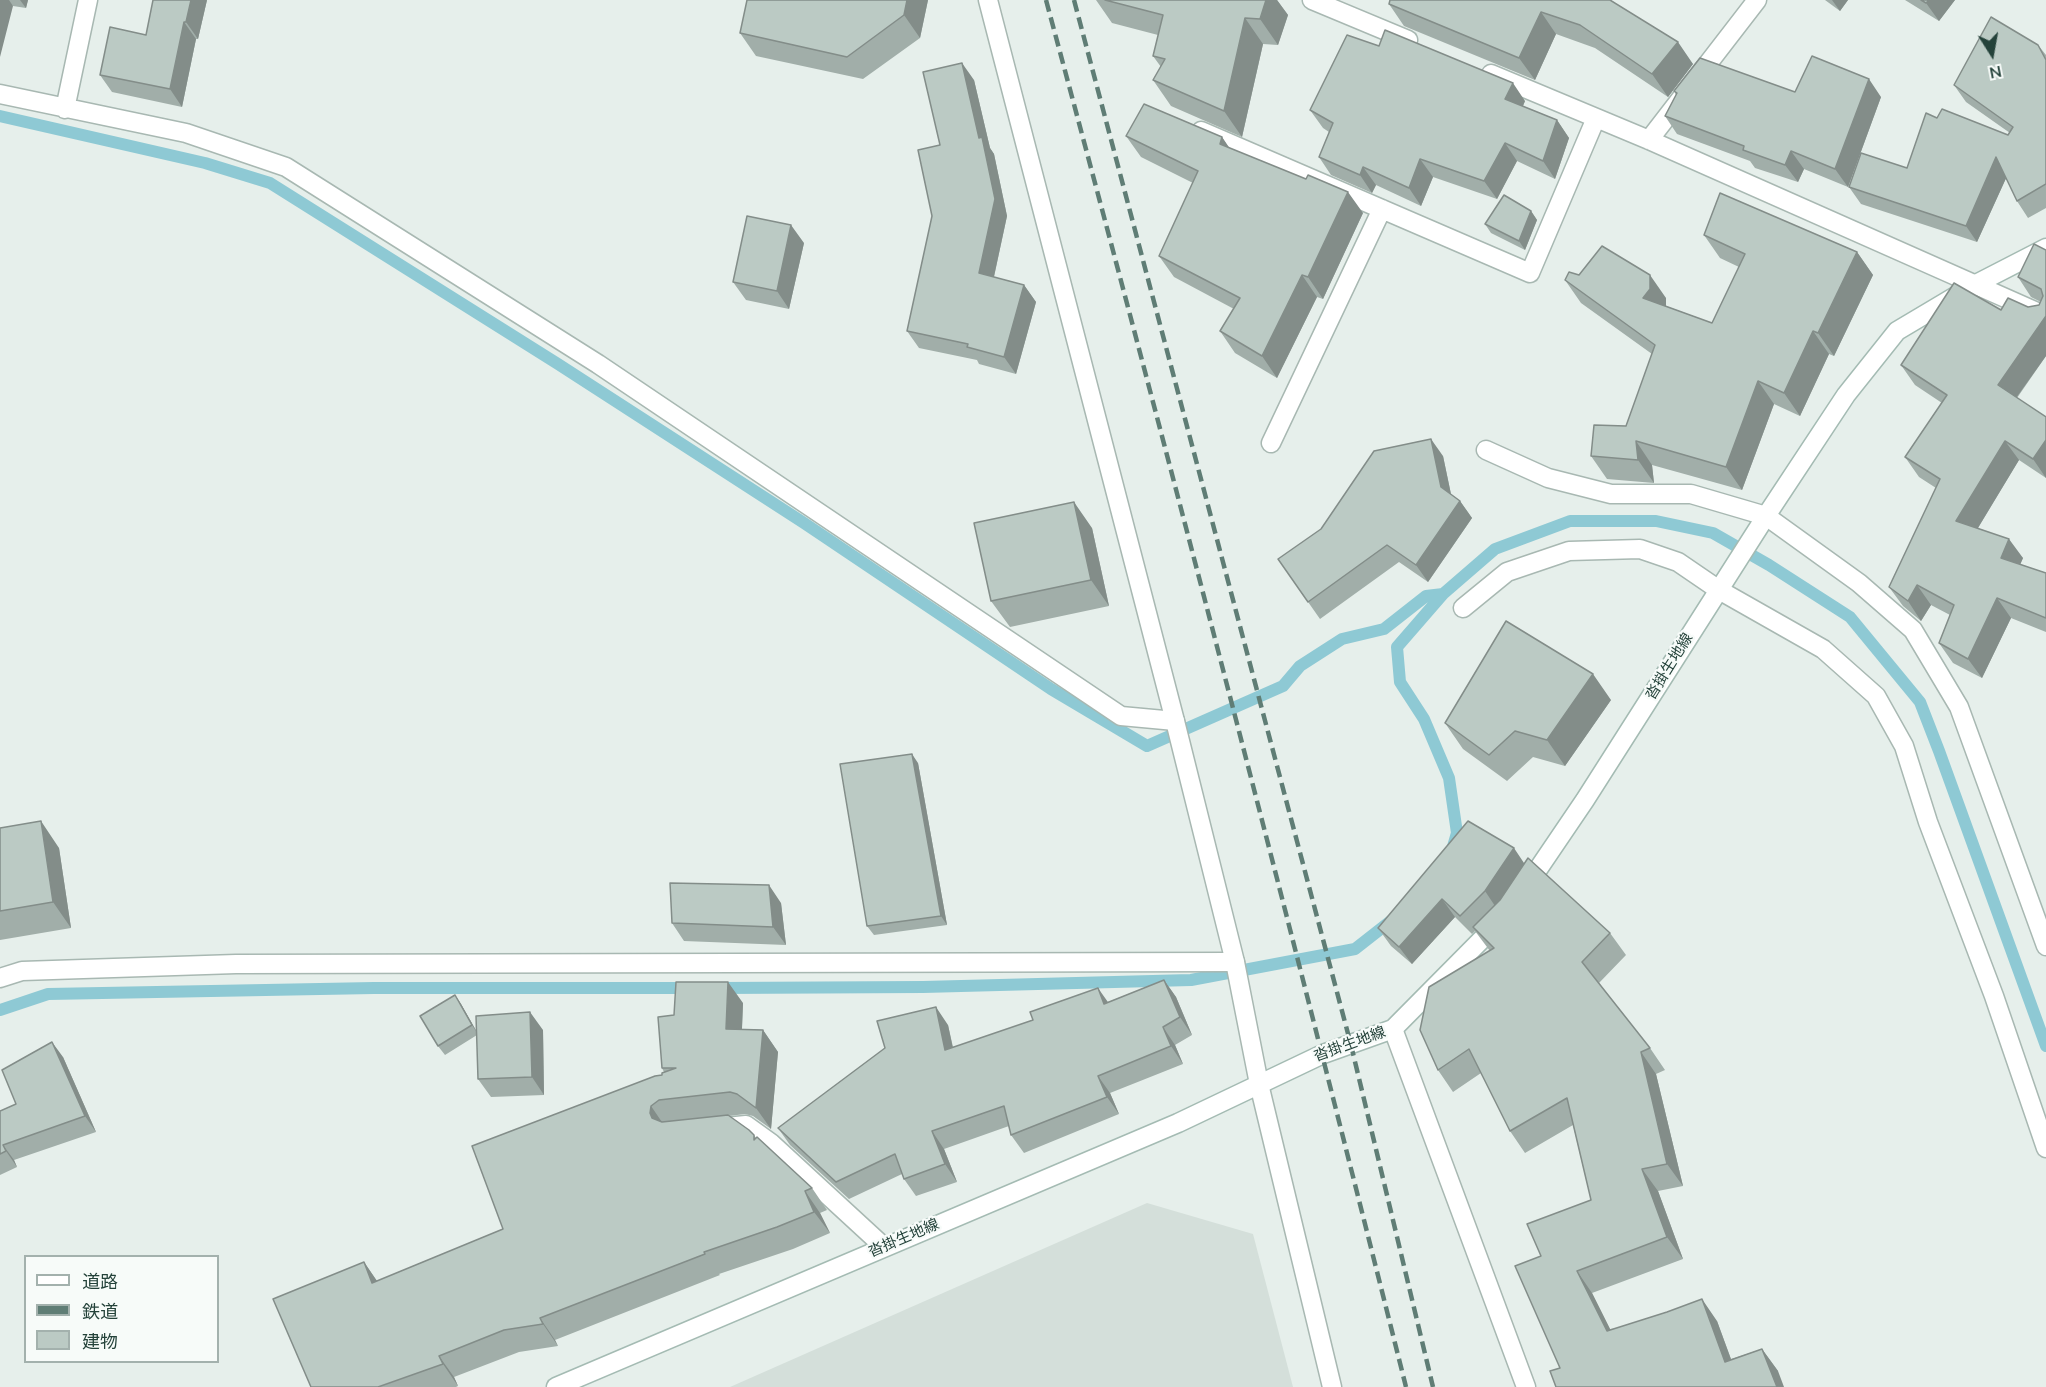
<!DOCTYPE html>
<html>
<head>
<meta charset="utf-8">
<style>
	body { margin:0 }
	#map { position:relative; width:2046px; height:1387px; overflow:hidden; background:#e6efeb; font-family:"Nunito Sans","Noto Sans JP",sans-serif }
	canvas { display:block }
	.legend { position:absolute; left:24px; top:1255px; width:195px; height:108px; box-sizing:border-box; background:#f7fbf9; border:2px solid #a3b1ad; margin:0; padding:8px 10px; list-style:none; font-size:18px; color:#24423a }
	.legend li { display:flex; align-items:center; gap:12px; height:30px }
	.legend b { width:30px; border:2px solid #a3b1ad }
	.north { position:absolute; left:1962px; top:24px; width:60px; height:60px; -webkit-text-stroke:4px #f7fbf9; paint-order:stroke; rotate:169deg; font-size:16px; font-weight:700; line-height:24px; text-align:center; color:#24423a }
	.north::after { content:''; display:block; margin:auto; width:21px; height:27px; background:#24423a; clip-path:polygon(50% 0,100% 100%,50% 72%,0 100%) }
</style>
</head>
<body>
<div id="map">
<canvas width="2046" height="1387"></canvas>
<ul class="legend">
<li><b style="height:8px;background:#fff"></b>道路</li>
<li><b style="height:8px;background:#5f7d75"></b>鉄道</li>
<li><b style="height:16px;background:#bbcac4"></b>建物</li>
</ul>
<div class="north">N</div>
</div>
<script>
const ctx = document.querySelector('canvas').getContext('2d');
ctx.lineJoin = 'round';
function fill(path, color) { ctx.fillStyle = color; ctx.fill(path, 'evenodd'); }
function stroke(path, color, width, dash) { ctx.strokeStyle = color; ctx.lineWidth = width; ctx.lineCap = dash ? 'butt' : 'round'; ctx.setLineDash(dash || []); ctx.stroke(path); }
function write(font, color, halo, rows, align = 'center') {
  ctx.font = font + ' "Nunito Sans","Noto Sans JP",sans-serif'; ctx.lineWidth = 4.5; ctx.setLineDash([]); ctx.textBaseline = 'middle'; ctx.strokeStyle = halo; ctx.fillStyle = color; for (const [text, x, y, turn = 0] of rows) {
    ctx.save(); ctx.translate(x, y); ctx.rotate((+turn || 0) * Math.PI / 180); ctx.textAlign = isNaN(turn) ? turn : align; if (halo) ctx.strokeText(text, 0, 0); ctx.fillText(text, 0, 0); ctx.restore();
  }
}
const built = new Path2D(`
	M1147 1203 1253 1234 1293 1387H730Z`);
const stream = new Path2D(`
	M0 116 205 163 270 183 558 364 804 523 1051 689 1147 746 1283 686 1300 666 1342 639 1384 629 1426 596 1443 594
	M1452 850 1457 833 1449 778 1424 719 1400 682 1397 647 1443 594 1495 549 1570 521H1656L1713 533 1769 565 1850 617 1920 702 1939 751 2046 1046
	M718 988 923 987 1191 980 1355 949 1392 920
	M0 1010 48 994 374 988H691`);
const minor = new Path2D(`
	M1312 0 1408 40
	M1491 74 1649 140 2046 316
	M0 94 186 133 286 167 598 364 1121 716 1175 721
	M65 109 88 0
	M1201 131 1530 273 1596 118
	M1649 140 1757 0
	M1271 443 1382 209
	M1486 450 1548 478 1611 494H1691L1766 516 1859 583 1913 630 1959 707 2046 946
	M1463 608 1507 572 1569 551 1640 549 1678 562 1719 590 1823 649 1876 696 1904 746 1928 822 1994 996 2046 1148
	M0 978 22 971 236 964 1235 962
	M717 1128 746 1125 771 1143 884 1247`);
const tertiary = new Path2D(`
	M988 0 1175 721 1235 962 1259 1084 1332 1387
	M1393 1029 1526 1387`);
const secondary = new Path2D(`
	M1526 887 1585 800 1766 516 1846 395 1897 331 1976 284 2046 248
	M556 1387 1178 1123 1323 1054 1393 1029 1498 923`);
const rail = new Path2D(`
	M1046 0C1170 461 1290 924 1406 1387
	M1074 0 1351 1045 1433 1387`);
const wall = new Path2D(`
	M0 0H28L26 8 13 6Z
	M207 0 198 39H196L182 107 112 92 100 75Z
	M928 0 920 38 863 79 756 56 740 33Z
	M1096 0H1277L1288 15 1278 45 1263 44 1242 137 1171 106 1153 80 1161 67 1153 56 1158 35 1112 23Z
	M1390 0H1611L1693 64 1668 97 1595 48 1556 34 1535 80 1404 26 1389 4Z
	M1825 0H1848L1840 11Z
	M1905 0H1955L1939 21Z
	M2038 45 2046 55V208L2028 218 2017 201 2006 178 1977 242 1861 204 1849 187 1907 168 1937 118 2008 135 2010 133 1966 102 1954 85Z
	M974 80 990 148 994 154 1007 216 994 277 1024 285 1036 302 1016 374 979 364 977 360 919 348 907 331 932 216 940 145Z
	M1674 91 1795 92 1881 97 1848 187 1804 169 1798 182 1755 168 1750 161 1677 134 1665 116 1676 95Z
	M1525 101 1523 106 1557 120 1569 138 1555 179 1517 161 1497 199 1433 177 1421 206 1376 185 1372 193 1331 175 1319 157 1329 132 1323 128 1310 110Z
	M1126 136 1222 137 1228 147 1363 213 1323 299 1317 297 1277 378 1235 353 1220 331 1234 309 1174 277 1159 256 1193 183 1141 157Z
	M1531 211 1537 220 1525 250 1491 233 1485 224Z
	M1704 235 1857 252 1873 275 1834 356 1829 354 1800 416 1774 404 1742 490 1652 465 1654 483 1607 479 1591 456 1626 426 1652 354 1581 303 1565 280 1579 275 1666 298V306L1712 323 1739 267 1720 258Z
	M804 243 789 309 746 300 733 282Z
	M2046 250V356L2017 398 2046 417V478L2019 460 1978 528 2023 558 2020 564 2046 573V632L2011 618 1982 678 1953 663 1939 643 1950 615 1931 605 1921 621 1903 606 1889 587 1936 488 1919 477 1905 457 1942 403 1915 385 1901 365 2028 307 2039 305 2041 302 2031 297 2018 277Z
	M1443 456 1451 494 1460 501 1472 518 1428 582 1399 562 1320 619 1278 559Z
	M1092 528 1109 606 1010 627 991 601Z
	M1611 700 1565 766 1533 757 1507 781 1463 749 1445 723Z
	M918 763 947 925 874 935 867 926Z
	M0 828 59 848 71 928 0 940Z
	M1525 864 1610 933 1626 955 1599 983 1650 1048 1665 1070 1656 1074 1683 1186 1658 1191 1683 1259 1592 1293 1610 1329 1717 1321 1731 1359 1762 1349 1778 1371 1560 1368 1541 1256 1591 1200 1573 1125 1525 1153 1510 1131 1481 1073 1453 1092 1438 1070 1490 951 1475 931 1472 934 1455 917 1412 964 1391 946 1378 928Z
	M781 903 786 945 684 941 672 923Z
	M1164 980 1176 997 1192 1035 1175 1045 1183 1064 1110 1093 1119 1114 1024 1153 1011 1135 1009 1126 944 1149 957 1182 916 1196 904 1179 902 1174 849 1199 790 1145 778 1128 885 1048 948 1025 953 1047 1108 1002Z
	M455 995 461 1004 477 1032 543 1030 544 1095 491 1097 478 1079 477 1035 445 1055 438 1046Z
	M743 1003 742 1029 763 1030 778 1052 771 1129 753 1116 745 1114 729 1116 754 1135 756 1138 812 1188 827 1210 820 1213 830 1233 793 1249 719 1274 720 1275 555 1340 558 1346 519 1352 454 1377 458 1386 456 1387H311L364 1262 377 1281 503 1229 662 1075 664 1072 662 1068Z
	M63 1057 96 1132 14 1160 17 1167 0 1175V1111L16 1104Z`);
const shadedWall = new Path2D(`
	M0 0H9L13 6 0 57Z
	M20 0H28L26 8Z
	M191 0H207L198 39 186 22Z
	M907 0H928L920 38 904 15Z
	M1266 0H1277L1288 15 1278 45 1260 19Z
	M1832 0H1848L1840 11Z
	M1929 0H1955L1939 21 1926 3Z
	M1541 12 1556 34 1535 80 1519 58Z
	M1245 18 1263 44 1242 137 1224 111Z
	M184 22 196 39 182 107 170 89Z
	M1678 42 1693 64 1668 97 1652 74Z
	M962 63 974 80 990 148 994 154 1007 216 991 290 979 273V138Z
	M1869 79 1881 97 1848 187 1835 169Z
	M1513 83 1525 101 1518 117 1505 99Z
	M1557 120 1569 138 1555 179 1543 161Z
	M1222 137 1237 159 1220 144Z
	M1505 143 1517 161 1497 199 1484 181Z
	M1791 151 1804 169 1798 182 1785 165Z
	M1996 157 2008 174 1977 242 1966 226Z
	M1420 159 1433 177 1421 206 1409 188Z
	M1363 167 1376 185 1372 193 1360 175Z
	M1348 192 1363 213 1323 299 1308 277Z
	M1531 211 1537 220 1525 250 1519 241Z
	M791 225 804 243 789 309 777 291Z
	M1857 252 1873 275 1834 356 1818 333Z
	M1302 275 1317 297 1277 378 1262 356Z
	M1650 275 1666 298V312L1643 298Z
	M1024 285 1036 302 1016 374 1004 357Z
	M2046 316V356L2011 405 1998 385Z
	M1813 331 1829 354 1800 416 1784 393Z
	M1758 381 1774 404 1742 490 1726 467Z
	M1431 439 1443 456 1453 504 1441 487Z
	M2046 440V478L2033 459Z
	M1636 441 1652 465 1654 483 1638 460Z
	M2005 441 2019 460 1970 541 1956 521Z
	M1460 501 1472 518 1428 582 1416 565Z
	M1074 502 1092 528 1109 606 1091 580Z
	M2009 539 2023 558 2015 577 2001 558Z
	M1917 585 1931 605 1921 621 1908 601Z
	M1997 598 2011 618 1982 678 1968 659Z
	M1593 674 1611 700 1565 766 1547 740Z
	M912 754 918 763 947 925 941 916Z
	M41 821 59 848 71 928 53 902Z
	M1514 848 1526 866 1497 909 1485 891Z
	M769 885 781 903 786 945 773 927Z
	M1442 899 1455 917 1412 964 1399 947Z
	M1164 980 1176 997 1192 1035 1180 1017Z
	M728 982 743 1003 741 1051 726 1029Z
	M1098 988 1110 1005 1104 1004Z
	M455 995 461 1004 478 1034 472 1025Z
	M936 1007 948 1025 957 1068 945 1050Z
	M530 1012 543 1030 544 1095 532 1077Z
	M1163 1027 1175 1045 1183 1064 1171 1046Z
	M763 1030 778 1052 771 1129 756 1108Z
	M52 1042 63 1057 96 1132 85 1116Z
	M1641 1052 1656 1074 1683 1186 1667 1164Z
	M1098 1076 1110 1093 1119 1114 1107 1097Z
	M651 1106 666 1128 652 1118 650 1113Z
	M932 1131 944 1149 957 1182 945 1164Z
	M3 1145 14 1160 17 1167 6 1151Z
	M1642 1169 1658 1191 1683 1259 1667 1237Z
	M805 1191 820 1213 830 1233 814 1212Z
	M364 1262 379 1284 372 1283Z
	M1577 1271 1592 1293 1622 1353 1607 1331Z
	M1702 1299 1717 1321 1740 1384 1725 1362Z
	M540 1318 555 1340 558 1346 543 1324Z
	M1762 1349 1778 1371 1784 1387H1777Z
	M439 1356 454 1377 458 1386 443 1364Z`);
const building = new Path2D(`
	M153 0H191L186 22H184L170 89 100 75 110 27 146 35Z
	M747 0H907L904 15 847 57 740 33Z
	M1105 0H1266L1260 19 1245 18 1224 111 1153 80 1165 59 1153 56 1163 15Z
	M1390 0H1610L1678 42 1652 74 1580 25 1541 12 1519 58 1389 4Z
	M1921 0H1929L1926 3Z
	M1991 17 2038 45 2046 60V184L2017 201 1996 157 1966 226 1849 187 1861 153 1907 168 1926 113 1937 118 1942 109 2008 135 2013 127 1954 85Z
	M1385 30 1513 83 1505 99 1557 120 1543 161 1505 143 1484 181 1420 159 1409 188 1363 167 1360 175 1319 157 1333 123 1310 110 1347 35 1379 46Z
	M1812 56 1869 79 1835 169 1791 151 1785 165 1743 150 1744 146 1665 116 1677 93 1674 91 1700 58 1795 92Z
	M962 63 979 138 982 137 995 199 979 273 1024 285 1004 357 967 347 968 344 907 331 932 216 918 150 940 145 923 72Z
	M1144 104 1222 137 1220 144 1306 179 1308 175 1348 192 1308 277 1302 275 1262 356 1220 331 1240 298 1159 256 1198 171 1126 136Z
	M1720 193 1857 252 1818 333 1813 331 1784 393 1758 381 1726 467 1636 441 1638 460 1591 456 1594 425 1626 426 1655 345 1565 280 1569 272 1579 275 1602 246 1650 275V289L1643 298 1712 323 1745 254 1704 235Z
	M1504 195 1531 211 1519 241 1485 224Z
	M747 216 791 225 777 291 733 282Z
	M2034 244 2046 250V316L1998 385 2046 417V440L2033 459 2005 441 1956 521 2009 539 2001 558 2046 573V618L1997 598 1968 659 1939 643 1954 605 1917 585 1908 601 1889 587 1940 479 1905 457 1947 395 1901 365 1954 283 2001 310 2008 298 2028 307 2039 305 2043 296 2041 289 2018 277Z
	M1431 439 1441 487 1460 501 1416 565 1387 545 1308 602 1278 559 1321 529 1374 451Z
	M1074 502 1091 580 991 601 974 523Z
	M1506 621 1593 674 1547 740 1515 731 1489 755 1445 723Z
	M912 754 941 916 867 926 840 764Z
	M41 821 53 902 0 911V828Z
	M1468 821 1514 848 1485 891 1460 916 1442 899 1399 947 1378 928Z
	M1528 858 1610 933 1582 962 1650 1048 1641 1052 1667 1164 1642 1169 1667 1237 1577 1271 1607 1331 1667 1312 1702 1299 1725 1362 1762 1349 1777 1387H1556L1550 1371 1560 1368 1515 1266 1541 1256 1527 1224 1591 1200 1567 1098 1510 1131 1469 1049 1438 1070 1420 1030 1429 987 1494 948 1473 927 1500 900Z
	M670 883 769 885 773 927 672 923Z
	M1164 980 1180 1017 1163 1027 1171 1046 1098 1076 1107 1097 1011 1135 1004 1106 932 1131 945 1164 904 1179 895 1154 836 1182 778 1128 885 1048 877 1021 936 1007 945 1050 1033 1020 1030 1012 1098 988 1104 1004Z
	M676 982H728L726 1029 763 1030 756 1108 737 1094 730 1092 659 1100 651 1106 650 1113 652 1118 662 1122 728 1115 749 1130 754 1135V1140L757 1137 812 1188 805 1191 814 1212 777 1227 704 1252 705 1254 540 1318 543 1324 504 1330 439 1356 443 1364 378 1387H311L273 1299 364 1262 372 1283 503 1229 472 1146 655 1076 662 1075V1073L676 1068H662L658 1017 674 1015Z
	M455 995 472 1025 438 1046 420 1016Z
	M530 1012 532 1077 478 1079 476 1016Z
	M52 1042 85 1116 3 1145 6 1151 0 1154V1111L16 1104 2 1070Z`);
const streetNames = [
	["沓掛生地線",1670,667,-58],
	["沓掛生地線",1350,1045,-20],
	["沓掛生地線",904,1239,-23]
];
fill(built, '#d4dfda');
stroke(stream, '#8ec9d4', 12);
stroke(minor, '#a8b8b2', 21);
stroke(tertiary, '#a8b8b2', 21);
stroke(secondary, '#a4bbb3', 21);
stroke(minor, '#fff', 18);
stroke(tertiary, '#fff', 18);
stroke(secondary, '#fff', 18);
stroke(rail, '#5f7d75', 4.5, [12, 6]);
fill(wall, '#a1aea9');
fill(shadedWall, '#838d89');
fill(building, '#bbcac4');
stroke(building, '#838d89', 1.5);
write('15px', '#24423a', '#f7fbf9', streetNames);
</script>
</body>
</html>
